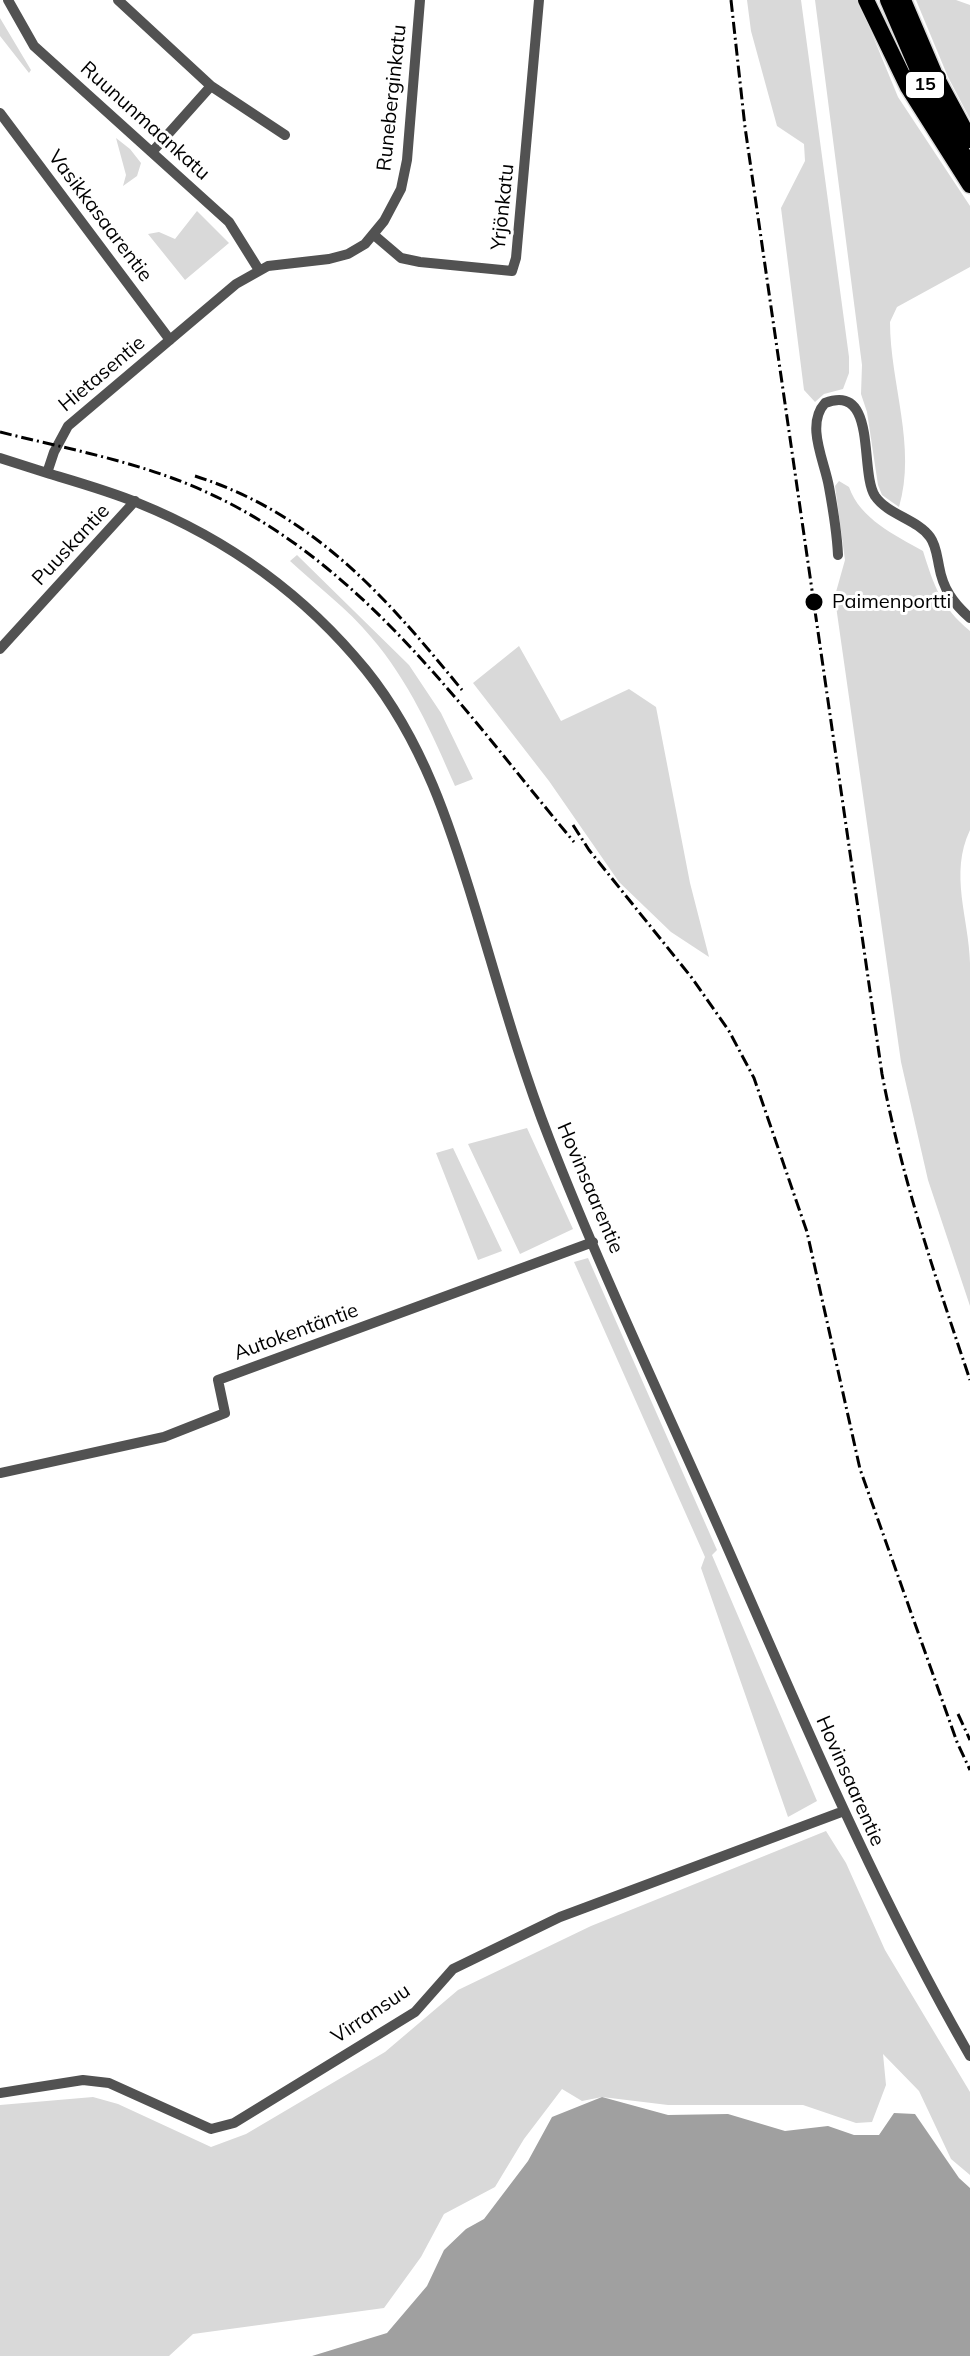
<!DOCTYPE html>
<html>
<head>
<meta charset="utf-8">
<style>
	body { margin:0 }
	canvas { display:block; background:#fff }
</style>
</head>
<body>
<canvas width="970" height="2356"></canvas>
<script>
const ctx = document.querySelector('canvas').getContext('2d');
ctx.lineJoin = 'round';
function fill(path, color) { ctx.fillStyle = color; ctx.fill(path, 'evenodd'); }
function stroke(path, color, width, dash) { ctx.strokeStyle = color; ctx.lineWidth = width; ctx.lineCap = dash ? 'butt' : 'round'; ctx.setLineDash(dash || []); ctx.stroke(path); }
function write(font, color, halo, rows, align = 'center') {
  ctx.font = font + ' Mulish,sans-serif'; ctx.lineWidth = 6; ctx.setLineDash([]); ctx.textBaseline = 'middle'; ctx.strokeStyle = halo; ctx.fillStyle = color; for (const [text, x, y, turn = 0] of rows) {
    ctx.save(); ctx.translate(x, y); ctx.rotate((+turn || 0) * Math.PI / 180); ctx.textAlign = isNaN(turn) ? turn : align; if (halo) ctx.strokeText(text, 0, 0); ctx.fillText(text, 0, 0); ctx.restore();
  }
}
const green = new Path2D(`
	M747 0H801L849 357V373L843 389 824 394 815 402 804 390 781 208 805 161 804 144 777 126 751 31Z
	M815 0H858L898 97 970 206V267L897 307 890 322C890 383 917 447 899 507L882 495 878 485 867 412 861 394 862 365Z
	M916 0H956L970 5V119L948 77Z
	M0 18 31 70 29 73 0 36Z
	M116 138 130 149 141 163 137 176 123 186 126 175Z
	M197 211 229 243 185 280 148 234 159 232 175 239Z
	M839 481 849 487C860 519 895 535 923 551 934 586 941 607 970 631V830C949 874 969 918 970 963 970 1077 970 1192 970 1306L928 1180 901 1062 836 606V592L845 560 835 486Z
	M297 555 409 665 441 713 473 779 455 786C432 733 409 681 371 637 348 609 317 586 290 561Z
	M519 646 561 721 629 689 656 707 690 883 709 957 671 932 619 882 549 781 473 683Z
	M527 1128 573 1229 520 1254 468 1144Z
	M453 1148 502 1251 478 1260 436 1153Z
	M588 1258 717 1550 712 1555 817 1801 788 1817 701 1568 705 1557 574 1262Z
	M826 1831 846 1863 885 1950 970 2092V2175L951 2159 919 2091 883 2054 886 2085 872 2122 856 2123 803 2105H668L602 2097 582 2101 562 2089 524 2139 495 2187 444 2214 421 2257 384 2308 193 2334 169 2356H0V2105L93 2097 118 2104 211 2147 246 2134 385 2052 458 1990 591 1926Z`);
const water = new Path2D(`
	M602 2097 668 2115 728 2114 785 2131 828 2126 854 2135H879L894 2113 915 2114 959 2178 970 2188V2356H312L387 2333 427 2286 444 2250 466 2229 484 2219 528 2161 552 2117Z`);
const minor = new Path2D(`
	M8 0 34 46 229 222 259 270
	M118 0 211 86 285 135
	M0 113 170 340
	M153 151 211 86
	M374 235 401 258 420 262 512 271 516 258 539 0
	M0 458 47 473 54 452 68 426 236 284 268 266 329 259 348 254 365 244 384 221 401 189 407 160 420 0
	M47 473C77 482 109 491 138 503 227 539 305 595 366 670 423 741 450 825 476 911 499 987 520 1064 549 1138 603 1277 668 1412 728 1549 803 1720 876 1893 970 2056
	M838 555C837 533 833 509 829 487 825 462 805 425 825 403 878 383 859 471 875 496 888 515 917 519 930 537 936 545 937 556 939 566 943 589 953 603 970 618
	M0 649 135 501
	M0 1473 164 1437 225 1413 218 1380 593 1242
	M0 2093 83 2080 109 2083 211 2129 234 2123 415 2012 453 1969 560 1917 844 1811`);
const highway = new Path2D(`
	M866 0 908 87 970 185
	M888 0 922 79 970 167
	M903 0 934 73 970 140`);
const rail = new Path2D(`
	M731 0 745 127 882 1074C902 1179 936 1279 970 1380
	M0 432C68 449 140 462 204 491 363 562 465 712 574 842
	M195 476C314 514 386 597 462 690
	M573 825 589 850 692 978 729 1031 754 1078 807 1232 860 1469 957 1742 970 1770
	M958 1714 970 1740`);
const markers = [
	[814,602,10,"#000"]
];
const shields = [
	[925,85,40]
];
const shieldNames = [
	["15",925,85]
];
const streetNames = [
	["Runeberginkatu",392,98,-84],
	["Ruununmaankatu",145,121,42],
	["Yrjönkatu",503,207,-84],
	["Vasikkasaarentie",100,216,53],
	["Hietasentie",102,374,-40],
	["Puuskantie",71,545,-47],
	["Hovinsaarentie",590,1188,67],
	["Autokentäntie",296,1332,-20],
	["Hovinsaarentie",850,1781,66],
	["Virransuu",371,2014,-34]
];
const poiNames = [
	["Paimenportti",832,602]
];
fill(green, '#d9d9d9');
fill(water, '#a0a0a0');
stroke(highway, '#dbdbdb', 19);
stroke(minor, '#525252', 10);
stroke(highway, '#000', 16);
stroke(rail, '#000', 3, [12, 4, 2, 4]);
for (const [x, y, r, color] of markers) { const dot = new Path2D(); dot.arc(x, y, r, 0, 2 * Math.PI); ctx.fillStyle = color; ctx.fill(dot); stroke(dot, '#fff', 3); }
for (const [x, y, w] of shields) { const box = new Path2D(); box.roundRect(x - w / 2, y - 14, w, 28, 6); ctx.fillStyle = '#fff'; ctx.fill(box); stroke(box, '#000', 2); }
write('bold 18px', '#000', null, shieldNames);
write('20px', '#000', '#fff', streetNames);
write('20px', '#000', '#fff', poiNames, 'left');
</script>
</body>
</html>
